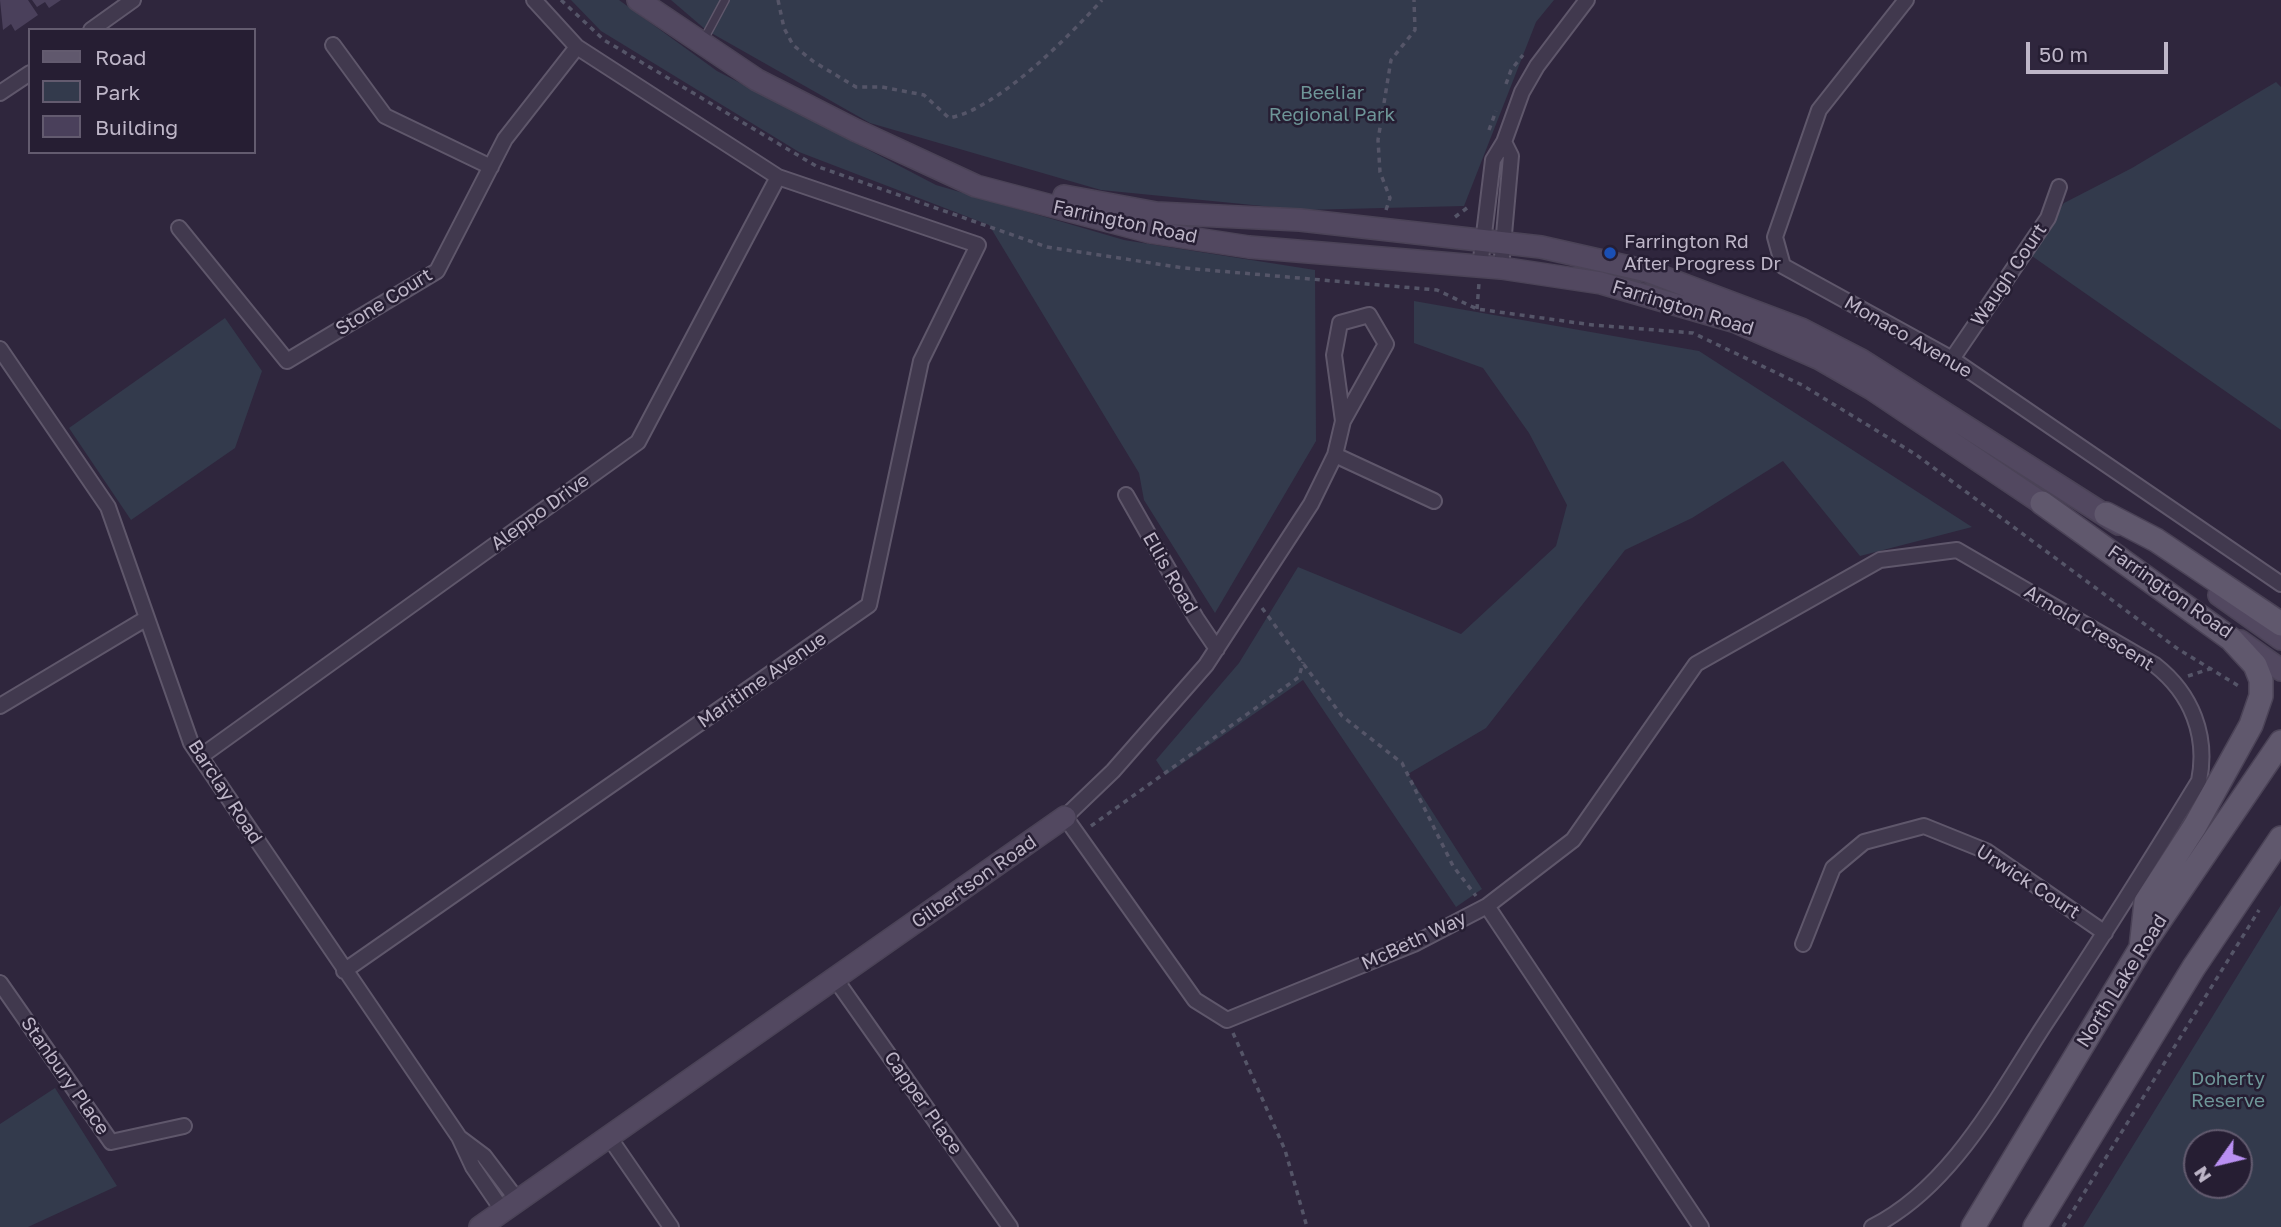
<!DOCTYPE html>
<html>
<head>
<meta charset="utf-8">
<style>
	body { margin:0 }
	#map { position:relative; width:2281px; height:1227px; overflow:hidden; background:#2f263d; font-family:"Golos Text",sans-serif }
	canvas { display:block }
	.legend { position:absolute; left:28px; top:28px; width:228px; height:126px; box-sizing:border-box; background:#261e33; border:2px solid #635b6f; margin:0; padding:9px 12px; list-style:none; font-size:21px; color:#beb6c8 }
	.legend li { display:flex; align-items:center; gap:14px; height:35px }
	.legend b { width:35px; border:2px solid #635b6f }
	.north { position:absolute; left:2183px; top:1129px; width:70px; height:70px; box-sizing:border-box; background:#261e33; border:2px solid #635b6f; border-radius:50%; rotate:236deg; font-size:19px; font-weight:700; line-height:28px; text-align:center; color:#beb6c8 }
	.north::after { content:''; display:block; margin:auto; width:24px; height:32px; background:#ba90f3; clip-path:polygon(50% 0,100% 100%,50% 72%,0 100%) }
	.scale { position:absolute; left:2026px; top:42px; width:142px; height:32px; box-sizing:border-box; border:4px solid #beb6c8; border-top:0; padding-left:9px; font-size:21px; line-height:24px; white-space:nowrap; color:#beb6c8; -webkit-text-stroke:5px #261e33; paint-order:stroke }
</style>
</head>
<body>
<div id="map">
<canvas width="2281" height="1227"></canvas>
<ul class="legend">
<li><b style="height:9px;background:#60586d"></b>Road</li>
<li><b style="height:19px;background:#333a4c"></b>Park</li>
<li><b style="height:19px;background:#4a405b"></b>Building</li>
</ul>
<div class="north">N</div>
<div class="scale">50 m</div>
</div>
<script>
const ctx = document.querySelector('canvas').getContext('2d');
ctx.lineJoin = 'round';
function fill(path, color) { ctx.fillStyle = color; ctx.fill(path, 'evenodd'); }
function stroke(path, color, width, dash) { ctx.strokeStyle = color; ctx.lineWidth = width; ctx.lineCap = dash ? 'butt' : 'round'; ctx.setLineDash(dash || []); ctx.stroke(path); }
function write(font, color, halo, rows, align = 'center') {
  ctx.font = font + ' "Golos Text",sans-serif'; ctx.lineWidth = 5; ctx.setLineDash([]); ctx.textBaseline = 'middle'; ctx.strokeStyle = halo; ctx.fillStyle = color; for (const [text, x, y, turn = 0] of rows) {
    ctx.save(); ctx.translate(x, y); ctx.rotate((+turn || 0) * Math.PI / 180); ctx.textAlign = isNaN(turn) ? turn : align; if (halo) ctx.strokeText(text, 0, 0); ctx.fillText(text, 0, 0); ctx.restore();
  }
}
const green = new Path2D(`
	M571 0H619L717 71 936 185 1124 240 1315 270 1316 441 1215 613 1144 500 1139 473 989 225 799 152 601 31Z
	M671 0H1554L1536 22 1464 206 1303 210 1101 190 870 123 706 30Z
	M2276 82 2281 87V430L2029 254 2064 203 2132 168Z
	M1414 301 1699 351 1972 527 1860 556 1783 461 1692 518 1625 550 1486 728 1408 774 1482 889 1456 907 1303 680 1166 775 1156 760 1239 663 1298 567 1461 634 1556 546 1567 505 1529 433 1483 368 1414 343Z
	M225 318 262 371 235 448 131 520 69 428Z
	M2281 905V1227H2083ZM2197 1143H2239V1185H2197Z
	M55 1088 117 1186 28 1227H0V1124Z`);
const building = new Path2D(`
	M0 0H28L38 15 15 31 11 24 3 30Z
	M32 0H61L49 8 45 2 37 7Z`);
const path = new Path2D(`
	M561 0 604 40 816 166 1047 247 1184 268 1437 290 1477 309 1593 325 1693 333 1802 385 1915 454 2178 649 2242 688
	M778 0 784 28 793 45 814 62 856 87H882L924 95 949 118C998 109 1068 37 1102 0
	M1506 84 1511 70 1523 55
	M1489 130 1496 111
	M1386 210 1390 198 1380 172 1378 140 1391 60 1415 30 1414 0
	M1455 217 1471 205
	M1477 309 1479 283
	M1262 608 1342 716 1402 763 1453 866 1476 896
	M2188 676 2213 668
	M1091 826 1299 677 1303 662
	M1233 1033 1285 1150 1307 1227
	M2063 1227 2259 910`);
const lane = new Path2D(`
	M703 41 725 0`);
const street = new Path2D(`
	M1906 0 1819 110 1775 237 1783 266 1952 359 2281 584
	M91 30 133 0
	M333 45 385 116 491 167
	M0 93 30 73
	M179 228 287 361 437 271 505 139 577 47
	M1480 267 1493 160 1504 142 1522 92 1537 66 1587 0
	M1501 268 1511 156 1504 142
	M0 349 108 507 191 743 459 1137 473 1167 503 1211
	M1952 359 2048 218 2059 187
	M1343 421 1334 355 1340 323 1369 315 1386 344 1343 421 1335 455 1311 504 1206 665 1113 771 1065 817 1195 1000 1227 1020 1414 944 1487 906 1701 1227
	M1335 455 1434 501
	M1126 495 1196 618 1217 649
	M0 706 147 618
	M200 757 638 442 778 177
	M1487 906 1573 840 1696 664 1880 560 1957 550 2155 665C2192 694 2208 736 2199 781 2149 863 2098 944 2045 1024 1998 1096 1952 1187 1872 1227
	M1803 944 1833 868 1864 842 1924 826 1986 851 2105 933
	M344 971 869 605 921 361 978 245 778 177 577 47 534 0
	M836 980 1010 1227
	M0 983 111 1142 184 1126
	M609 1137 671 1227
	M460 1138 484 1156 518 1201`);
const secondary = new Path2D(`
	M638 0 757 80 855 130 976 186 1150 232 1249 247 1501 268 1601 283 1736 322 1820 359 1872 389 2055 512
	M1064 196 1156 213 1300 220 1541 247 1647 271 1801 329 1861 360 2119 524
	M2219 595 2281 639
	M2240 641 2281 670
	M480 1227 1065 817`);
const primary = new Path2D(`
	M2042 503 2231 639 2255 665 2261 680V696L2251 725 2195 826 2146 902 2141 948
	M2106 514 2156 540 2281 624
	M1973 1227 2141 948 2281 742
	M2035 1227 2194 967 2281 838`);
const markers = [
	[1610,253,7,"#1a4fb4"]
];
const parkNames = [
	["Beeliar",1332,93],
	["Regional Park",1332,115],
	["Doherty",2228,1079],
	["Reserve",2228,1101]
];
const streetNames = [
	["Farrington Road",1125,222,12],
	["Waugh Court",2009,275,-56],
	["Stone Court",384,302,-32],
	["Farrington Road",1683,308,17],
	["Monaco Avenue",1908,337,30],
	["Aleppo Drive",540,512,-36],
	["Ellis Road",1170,573,60],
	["Farrington Road",2170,592,35],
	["Arnold Crescent",2089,628,31],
	["Maritime Avenue",762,680,-35],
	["Barclay Road",225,792,57],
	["Gilbertson Road",974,882,-35],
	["Urwick Court",2028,882,33],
	["McBeth Way",1414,941,-25],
	["North Lake Road",2122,981,-58],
	["Stanbury Place",65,1076,55],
	["Capper Place",923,1103,55]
];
const poiNames = [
	["Farrington Rd",1624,242],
	["After Progress Dr",1624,264]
];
fill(green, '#333a4c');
fill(building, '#4a405b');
stroke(lane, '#5f576b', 10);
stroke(street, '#5f576b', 18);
stroke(secondary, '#4b4357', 24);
stroke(primary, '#4b4357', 26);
stroke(path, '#555568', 3.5, [5, 5]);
stroke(lane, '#41394e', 7);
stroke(street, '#41394e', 14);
stroke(secondary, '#524860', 21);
stroke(primary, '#60586d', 23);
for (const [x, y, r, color] of markers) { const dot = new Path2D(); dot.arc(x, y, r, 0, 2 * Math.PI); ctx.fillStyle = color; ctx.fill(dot); stroke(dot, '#261e33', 2.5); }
write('19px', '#6e9698', '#261e33', parkNames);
write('19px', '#beb6c8', '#261e33', streetNames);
write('19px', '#beb6c8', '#261e33', poiNames, 'left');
</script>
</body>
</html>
